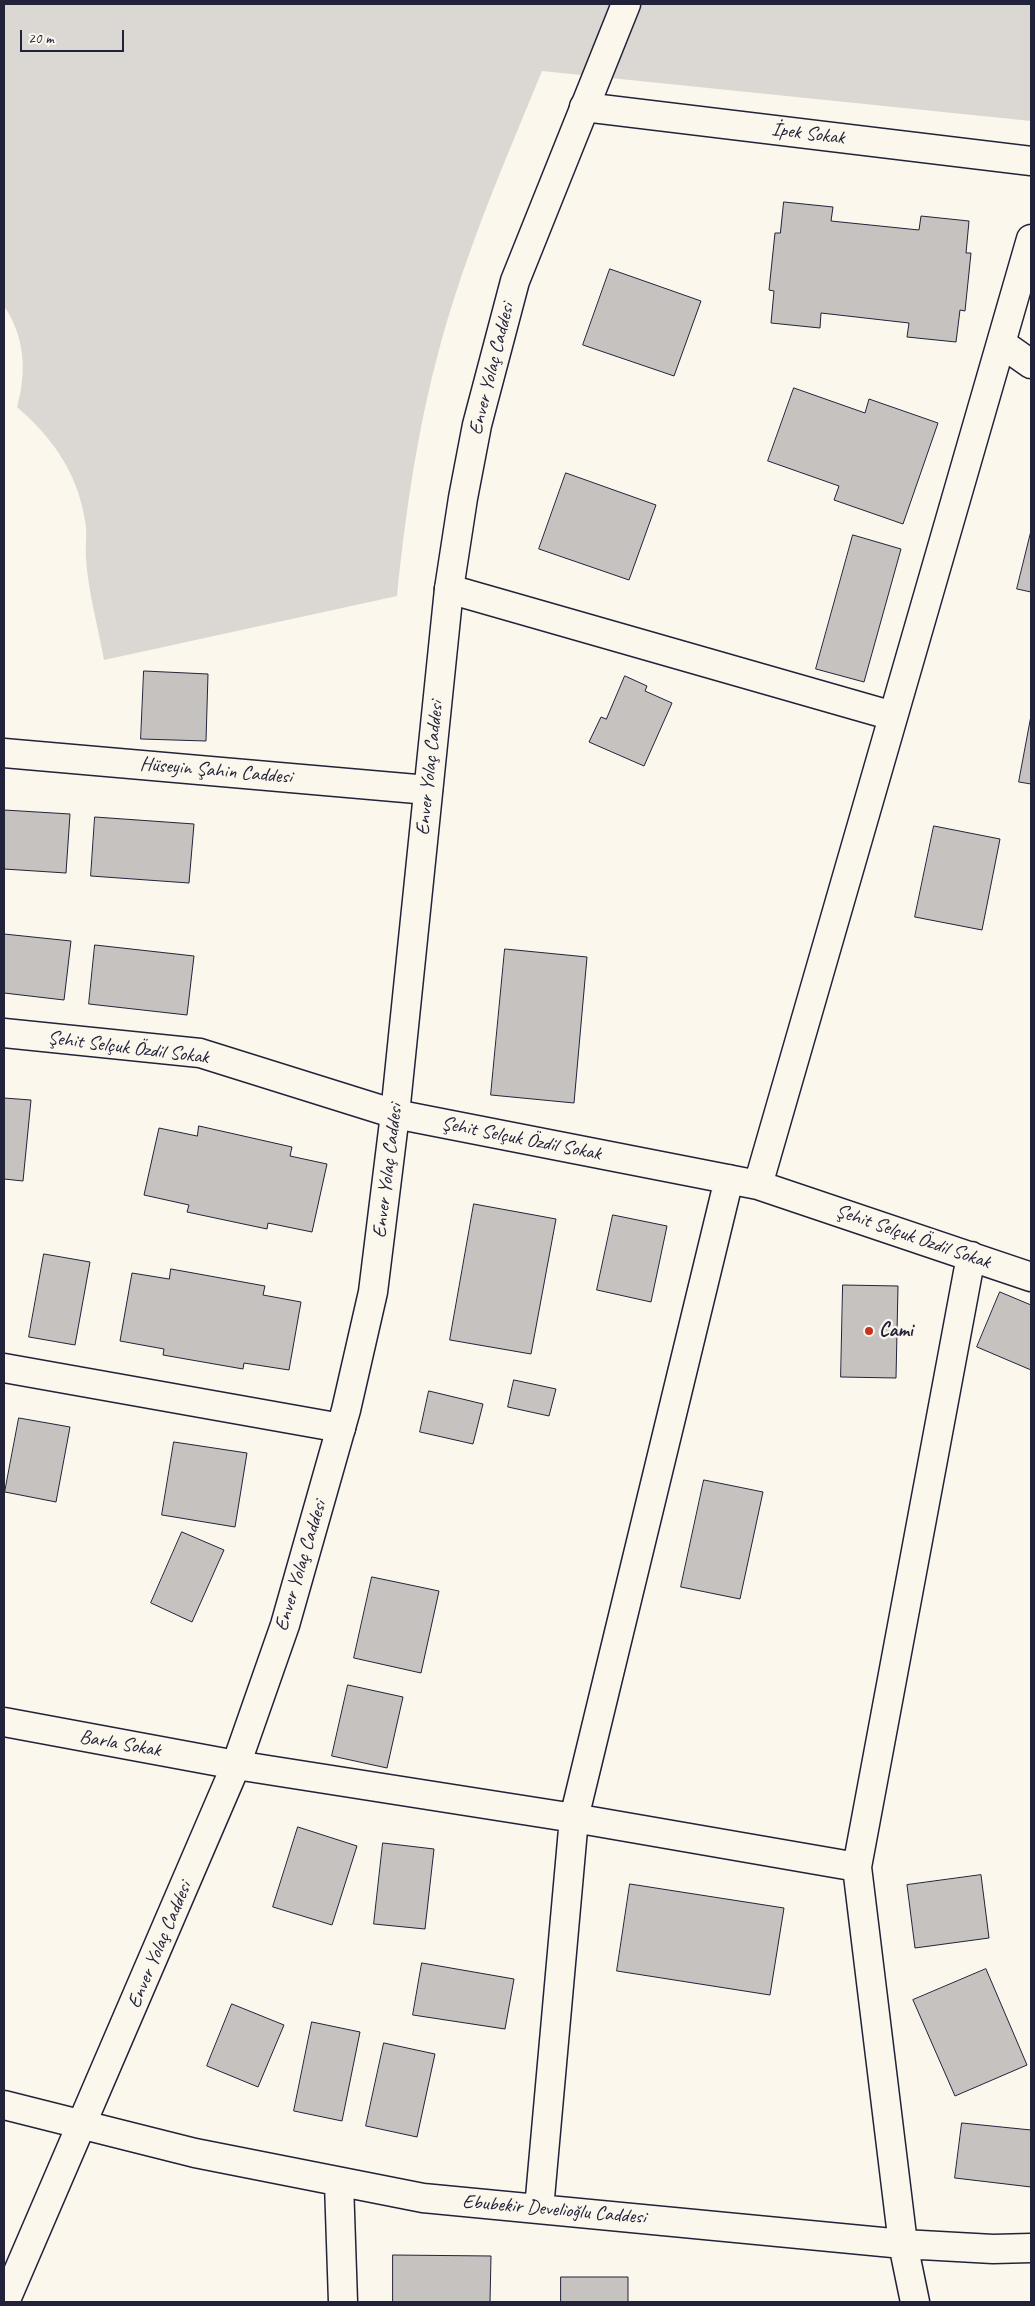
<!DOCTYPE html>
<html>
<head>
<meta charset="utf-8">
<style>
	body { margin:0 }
	#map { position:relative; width:1035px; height:2306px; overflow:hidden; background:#fbf7ec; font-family:Caveat,sans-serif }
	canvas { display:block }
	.frame { position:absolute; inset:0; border:5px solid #22223b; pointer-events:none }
	.scale { position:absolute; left:20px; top:30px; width:104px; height:22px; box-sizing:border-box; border:2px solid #22223b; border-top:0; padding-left:6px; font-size:15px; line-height:18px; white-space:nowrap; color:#22223b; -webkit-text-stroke:4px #fbf7ec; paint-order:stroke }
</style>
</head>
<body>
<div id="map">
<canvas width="1035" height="2306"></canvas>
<div class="frame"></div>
<div class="scale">20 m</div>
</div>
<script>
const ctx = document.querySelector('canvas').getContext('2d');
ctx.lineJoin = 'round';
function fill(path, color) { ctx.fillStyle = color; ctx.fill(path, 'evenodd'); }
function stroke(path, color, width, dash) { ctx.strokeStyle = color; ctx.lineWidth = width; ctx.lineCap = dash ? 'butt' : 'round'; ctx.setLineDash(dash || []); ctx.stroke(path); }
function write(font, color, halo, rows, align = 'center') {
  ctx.font = font + ' Caveat,sans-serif'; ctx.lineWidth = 4.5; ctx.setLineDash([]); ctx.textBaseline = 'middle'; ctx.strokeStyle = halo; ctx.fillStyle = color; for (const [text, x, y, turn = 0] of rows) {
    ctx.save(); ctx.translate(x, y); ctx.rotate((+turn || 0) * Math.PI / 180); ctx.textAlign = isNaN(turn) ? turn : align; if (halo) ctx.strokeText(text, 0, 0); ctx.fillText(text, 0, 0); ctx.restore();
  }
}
const green = new Path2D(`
	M4 4H1031V121L542 71C510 149 477 225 452 305 422 400 407 497 397 596L104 660C98 626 88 592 86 558 85 548 87 537 86 527 79 476 56 441 17 407 27 372 25 337 4 306Z`);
const building = new Path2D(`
	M784 202 833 207 831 221 919 230 921 216 969 221 966 253H971L965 311 960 310 956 342 907 337 909 323 821 313 820 328 771 323 774 291 769 290 775 233H780Z
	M610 269 701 301 674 376 583 345Z
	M794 388 865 413 869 399 938 423 903 524 834 500 839 486 768 461Z
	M566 473 656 505 629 580 539 549Z
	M1031 531V592L1017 589Z
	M853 535 901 549 864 682 816 669Z
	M144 671 208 674 206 741 141 739Z
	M625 676 647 686 645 691 672 703 644 766 589 742 601 717 606 719Z
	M1031 716V784L1019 782Z
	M4 810 70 814 66 873 4 869Z
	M95 817 194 824 189 883 91 876Z
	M934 826 1000 839 982 930 915 917Z
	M4 934 71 941 64 1000 4 993Z
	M95 945 194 956 187 1015 89 1004Z
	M505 949 587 957 574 1103 491 1095Z
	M4 1098 31 1100 23 1181 4 1179Z
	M199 1126 292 1147 290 1156 327 1164 312 1232 268 1223 267 1229 187 1212 189 1205 144 1195 159 1128 197 1136Z
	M474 1204 556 1219 531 1354 450 1340Z
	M613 1215 667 1226 651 1302 597 1290Z
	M44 1254 90 1262 75 1345 29 1337Z
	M171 1269 265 1286 263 1295 301 1302 289 1370 244 1363 243 1369 163 1355 164 1349 120 1341 132 1273 169 1279Z
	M843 1285 898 1286 896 1378 841 1377Z
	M1000 1292 1031 1305V1370L977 1347Z
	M514 1380 556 1389 549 1416 508 1407Z
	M429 1391 483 1404 473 1444 420 1432Z
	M19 1418 70 1427 56 1502 5 1492Z
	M174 1442 247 1453 235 1527 162 1515Z
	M704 1480 763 1492 740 1599 681 1587Z
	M182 1532 224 1550 192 1622 151 1603Z
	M372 1577 439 1591 421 1673 354 1658Z
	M348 1685 403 1697 387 1768 332 1756Z
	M298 1827 357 1846 332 1925 273 1907Z
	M383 1843 434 1849 425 1929 374 1924Z
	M981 1875 989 1938 915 1948 907 1885Z
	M630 1884 784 1908 770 1995 617 1971Z
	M422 1963 514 1979 505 2029 413 2015Z
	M986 1969 1027 2065 955 2096 913 2000Z
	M232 2004 284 2025 258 2087 207 2066Z
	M312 2022 360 2032 342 2121 294 2111Z
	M384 2043 435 2054 417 2137 366 2126Z
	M962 2123 1031 2130V2187L955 2178Z
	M393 2255 491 2256 490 2302H393Z
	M561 2277H628V2302H561Z`);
const street = new Path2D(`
	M584 107 1031 161
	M1001 343 1031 364
	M449 589 893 716
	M4 753 428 790
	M4 1033 200 1053 395 1114 758 1185 1031 1277
	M758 1185 1031 239
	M4 1368 341 1428
	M4 1722 236 1765 574 1818 857 1867 903 2244 915 2302
	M857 1867 971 1256
	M4 2105 195 2153 423 2198 903 2244 993 2249 1031 2248
	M339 2183 343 2302
	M539 2209 574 1818 729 1179`);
const secondary = new Path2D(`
	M5 2302 236 1765 285 1625 346 1410 373 1292 395 1114 449 589 463 498 477 425 515 281 626 4`);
const markers = [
	[869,1331,5,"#c8321e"]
];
const streetNames = [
	["İpek Sokak",808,134,7],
	["Enver Yolaç Caddesi",492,369,-76],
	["Enver Yolaç Caddesi",430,768,-84],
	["Hüseyin Şahin Caddesi",216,771,5],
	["Şehit Selçuk Özdil Sokak",128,1048,7],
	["Şehit Selçuk Özdil Sokak",521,1139,11],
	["Enver Yolaç Caddesi",388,1171,-83],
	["Şehit Selçuk Özdil Sokak",913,1237,19],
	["Enver Yolaç Caddesi",301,1566,-73],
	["Barla Sokak",120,1744,10],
	["Enver Yolaç Caddesi",160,1945,-67],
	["Ebubekir Develioğlu Caddesi",554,2210,5]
];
const poiNames = [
	["Cami",879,1331]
];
fill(green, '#dbd8d3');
fill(building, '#c6c2c0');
stroke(building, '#22223b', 1);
stroke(street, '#22223b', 31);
stroke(secondary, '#22223b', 31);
stroke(street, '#fbf7ec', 28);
stroke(secondary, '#fbf7ec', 28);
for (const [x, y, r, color] of markers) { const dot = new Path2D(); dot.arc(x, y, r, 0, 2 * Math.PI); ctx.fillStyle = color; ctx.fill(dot); stroke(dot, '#fbf7ec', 2); }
write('20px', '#22223b', '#fbf7ec', streetNames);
write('bold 20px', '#22223b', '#fbf7ec', poiNames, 'left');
</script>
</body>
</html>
